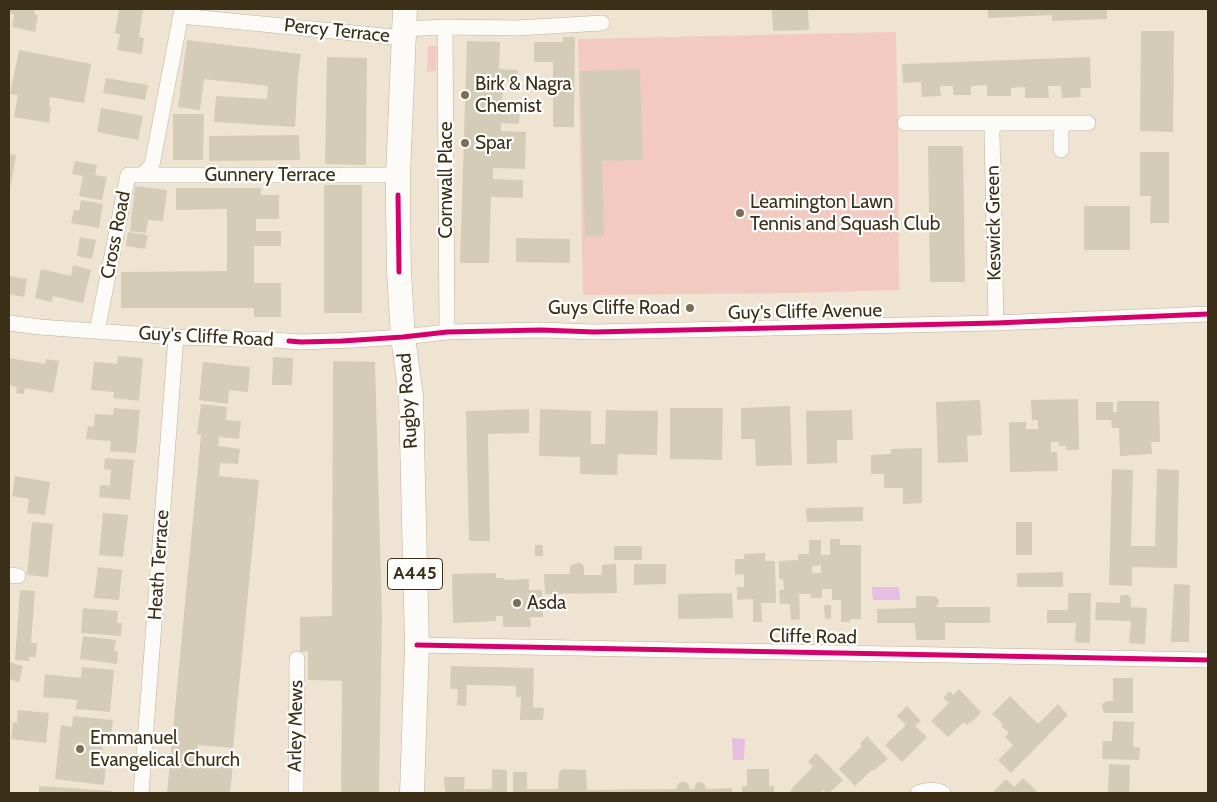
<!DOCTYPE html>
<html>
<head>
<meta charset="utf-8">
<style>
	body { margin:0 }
	#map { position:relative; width:1217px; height:802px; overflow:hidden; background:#efe4d1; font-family:Cabin,sans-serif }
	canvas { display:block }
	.frame { position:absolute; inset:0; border:10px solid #3c2f17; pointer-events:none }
</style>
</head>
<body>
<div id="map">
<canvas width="1217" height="802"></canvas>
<div class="frame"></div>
</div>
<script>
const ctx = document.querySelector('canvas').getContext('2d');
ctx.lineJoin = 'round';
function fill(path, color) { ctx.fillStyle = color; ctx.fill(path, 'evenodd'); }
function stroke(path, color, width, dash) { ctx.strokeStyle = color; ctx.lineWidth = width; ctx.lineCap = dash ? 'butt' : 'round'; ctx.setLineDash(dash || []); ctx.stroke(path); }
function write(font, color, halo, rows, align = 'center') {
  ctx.font = font + ' Cabin,sans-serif'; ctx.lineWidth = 4.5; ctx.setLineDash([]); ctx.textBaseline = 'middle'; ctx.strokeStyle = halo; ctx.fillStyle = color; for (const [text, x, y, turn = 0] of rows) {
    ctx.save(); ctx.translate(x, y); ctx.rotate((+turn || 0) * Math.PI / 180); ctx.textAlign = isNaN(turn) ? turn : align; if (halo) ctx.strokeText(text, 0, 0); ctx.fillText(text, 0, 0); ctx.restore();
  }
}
const green = new Path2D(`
	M896 32 898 137 899 290 794 293 583 295 578 39Z
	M428 46H437L436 71 427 72Z`);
const water = new Path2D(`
	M872 587H899L900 600H873Z
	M732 738 745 739 744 760H733Z`);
const building = new Path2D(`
	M9 9H35L34 14 38 15 35 32 12 27 14 14 9 13Z
	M119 9H143L139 37 144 38 142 54 117 50 120 34 115 33Z
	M772 9H808L809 30 773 31Z
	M988 9H1107V19L1052 21V15L988 18Z
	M1141 31H1174L1173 132 1140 131Z
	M563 37H575L574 127H553V62H534V42H563Z
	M187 40 301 54 298 76 295 127 214 122 216 96 267 99 268 86 204 79 200 110 178 107Z
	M467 41 500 42 499 69 518 70 517 81H503L502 104 520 105 519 124 501 123V131L526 132 525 169 493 168V179L523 180V198L491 197 489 263H460Z
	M19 50 91 64 84 103 50 97 49 107H51L49 123 14 117 18 95 10 94Z
	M327 57 367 58 366 165 325 164Z
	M1090 57 1091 88H1080L1081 97 1062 98 1061 86H1048L1049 98H1025V87L1011 88V96H987V85L971 86V95H953V86H940L941 96 922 97 921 82 903 83 902 64Z
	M640 69 643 160 602 161 604 236 585 237 580 71Z
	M106 78 148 85 145 100 103 93Z
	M101 108 143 116 138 140 97 132Z
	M173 114H204L203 160H173Z
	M299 135 300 160 209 161V136Z
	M928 146H963L965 282H930Z
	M1140 152H1169V223H1150L1151 196H1140Z
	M9 154 16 155 10 189H9Z
	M75 161 97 165 95 175 107 177 102 200 79 196 83 176 72 174Z
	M324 185H362V313H324Z
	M135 186 167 190 163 221 148 220 146 233 130 231Z
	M176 188H261V195H279V219H256V231H281V246H254V283H281V317H254V308H121V272L227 271V209L176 210Z
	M81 200 103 204 99 228 71 223 74 210 79 211Z
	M1084 206H1130V250H1084Z
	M128 232 148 235 145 249 126 246Z
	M80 237 96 240 92 259 77 256Z
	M516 238 570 239V263L516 262Z
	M73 265 91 270 83 303 53 296 52 302 35 298 41 269 71 276Z
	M9 276 27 279 24 297 9 294Z
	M118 356 143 358 139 401 113 398 114 392 91 390 94 362 117 364Z
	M273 357 293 358 292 385H272Z
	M9 358 45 364 46 359 59 361 53 393 25 388 24 394 16 393 17 387 9 385Z
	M333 361 375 362 382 616 379 793H341L342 681 308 680V651L300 652V617L332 616Z
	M203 362 250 367 248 392 229 390 228 404 199 400Z
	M1078 399 1079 450H1066V446H1059V442H1051V452H1057L1058 471 1010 472 1009 422H1026V429H1038V420H1032L1031 400Z
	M980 400 982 435 967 436 968 462 938 463 936 402Z
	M1117 401H1159L1160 442H1151L1152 454 1120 456 1119 428H1112L1111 420H1096V402H1113V412H1117Z
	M201 404 227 407 226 420 241 421 239 439 219 437 218 446 240 449 238 464 220 463 219 476 259 480 233 748 198 745 197 762 233 765 230 793H167L201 435 197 434Z
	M790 406 792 465 756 466 755 439H741V408Z
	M114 408 140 410 136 453 110 451 111 441 86 439 88 426 94 427 95 414 113 415Z
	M670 408H723L722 460 670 459Z
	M529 409V433L488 434 490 541H469L466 411Z
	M540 409 591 411V444H605L606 410 658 411 657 455 618 454 617 475 580 474V457L539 456Z
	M852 410 853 440H837V463L807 464 806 411Z
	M922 448V503L903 504V488H884V474H871V455L891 454V449Z
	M105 458 134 460 130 500 99 497 100 485 110 486 111 470 104 469Z
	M1112 469 1133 470 1131 546H1155L1157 469 1179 470 1177 568 1132 567V586L1109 585Z
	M15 476 50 482 45 515 27 513 29 499 12 496Z
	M863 507V521L807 522 806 508Z
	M103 513 128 515 123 557 99 555Z
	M32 522 53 524 48 577 27 575Z
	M1016 522H1032V555H1016Z
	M830 539H840V545H861V619H850V622H841V600H832V589H822V598H811V594H799L800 619 791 620 790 604H780L779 590H784L783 579H779V561L798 560V554H809V540H821V555H830ZM821 565V573H812V566Z
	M535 545H543V556H535Z
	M614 546H642V560H614Z
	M765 553V561H775L776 603H761L762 622H753V599L737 600V587H744V574L735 575V559H744V554Z
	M581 563 584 567V575H602V565L616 564 617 593 545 594 544 574H570V566L574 564Z
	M634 564H666V584L634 585Z
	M98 567 122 570 119 600 94 598Z
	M1063 572V587H1017V573Z
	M496 573V578H504V580L529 579V590H542L543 617H530L531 627H503V616H496V621L453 623 452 574Z
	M1174 584 1190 585 1189 642H1171Z
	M20 590 35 591 31 643H37L36 657H29V661L15 660Z
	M732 593 733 618 678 619V594Z
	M1068 593H1091L1090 643 1075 642 1076 623H1047V610H1068Z
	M1122 595H1128L1131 599V607L1147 608 1145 644 1129 643 1131 621 1095 620 1096 602 1120 603V597Z
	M916 596H933L938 598 939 602 936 607H990V623H945V640H916L915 623H877V609L916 608Z
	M824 605H831V618L825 619Z
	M83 608 118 611 117 623H122L121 636 81 633Z
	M83 636 116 640 114 651H118L117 664 80 659Z
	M9 662 23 666 19 682 9 679Z
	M451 666 534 668 533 707 544 708 543 720H520L521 697H516V686L467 685 466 706 457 705 458 689H450Z
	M82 667 114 670 110 712 76 709 77 700 43 697 45 674 81 678Z
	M1113 678H1133V713H1105L1102 709V704L1107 701H1113Z
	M959 689 981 712 975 719 966 725 964 722 948 737 931 721 949 703 943 698 950 691 953 695Z
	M1010 696 1038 724 1058 704 1068 715 1011 773 998 760 1013 745 1005 737 1009 733 1001 726 1003 724 992 714Z
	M907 706 921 721 915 726 927 737 902 762 885 745 906 725 897 716Z
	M18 710 49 713 46 743 11 739 13 722 17 723Z
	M73 716 113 720 111 735 104 734 101 764 106 765 104 785 55 779 61 725 72 727Z
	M1113 721 1134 722 1133 747H1140L1139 760 1102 759 1103 741H1112Z
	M867 736 888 759 873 771 872 770 855 786 839 769 862 746 860 744Z
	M816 753 843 780 829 793H827L823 790 820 793H788L793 789 792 788 813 767 808 762Z
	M1109 764 1130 765 1129 793H1108Z
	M492 769 507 770V793H447V792H445L444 777H465L464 789H492Z
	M563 769 586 770 587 790 677 789V786L680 782H686L689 786V789H695V785L698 782 703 783 705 785 706 789 732 788V793H513V772H527V789H558L559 772Z
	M747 769H769V786H774V793H742V786H747Z
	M1023 778 1037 791 1035 793H992L1006 779 1014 787Z
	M39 786 112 791 111 793H47L39 792Z`);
const minor = new Path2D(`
	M181 16 404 38
	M445 27 447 332
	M404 29 445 27 517 28 602 23
	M905 123H1088
	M993 123 992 134 996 323
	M1061 150V123
	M142 175H398
	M9 323 40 327 176 337 274 340 301 342 354 340 403 337 447 332 541 330 594 332 996 323 1208 314
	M97 331 128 175H142L152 165 182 9
	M9 575 18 576
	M417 645 1208 660
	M141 793 176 337
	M296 793 297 659
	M918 793C926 790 935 789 943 793`);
const primary = new Path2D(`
	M405 9 398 175V208L399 272 403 337 411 396 415 564 417 645 412 793`);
const cycleway = new Path2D(`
	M398 195 399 272
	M289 341 301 342 342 341 403 337 447 332 541 330 594 332 996 323 1208 314
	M417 645 1208 660`);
const markers = [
	[465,95,5,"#7b6e58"],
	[465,143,5,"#7b6e58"],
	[740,213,5,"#7b6e58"],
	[690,308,5,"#7b6e58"],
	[517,603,5,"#7b6e58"],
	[80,749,5,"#7b6e58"]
];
const shields = [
	[415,574,55]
];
const shieldNames = [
	["A445",415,574]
];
const streetNames = [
	["Percy Terrace",337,31,6],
	["Gunnery Terrace",270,175],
	["Cornwall Place",446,180,-90],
	["Keswick Green",994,223,-91],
	["Cross Road",116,235,-79],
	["Guy's Cliffe Avenue",805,312,-1],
	["Guy's Cliffe Road",206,337,3],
	["Rugby Road",408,401,-94],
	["Heath Terrace",159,565,-86],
	["Cliffe Road",813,637,1],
	["Arley Mews",296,726,-89]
];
const poiNames = [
	["Birk & Nagra",475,84],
	["Chemist",475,106],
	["Spar",475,143],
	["Leamington Lawn",750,202],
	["Tennis and Squash Club",750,224],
	["Guys Cliffe Road",680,308,"right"],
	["Asda",527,603],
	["Emmanuel",90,738],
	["Evangelical Church",90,760]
];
fill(green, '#f3cabf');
fill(water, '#e6bee2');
fill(building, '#d4ccb7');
stroke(minor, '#bbb19d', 16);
stroke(primary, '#bbb19d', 25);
stroke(minor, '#fdfbf8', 15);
stroke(primary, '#fdfbf8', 24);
stroke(cycleway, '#d6006c', 5);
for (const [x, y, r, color] of markers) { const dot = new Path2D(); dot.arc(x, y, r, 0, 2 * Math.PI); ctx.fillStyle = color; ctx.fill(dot); stroke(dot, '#fff', 2); }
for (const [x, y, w] of shields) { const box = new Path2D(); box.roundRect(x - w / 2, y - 15.5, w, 31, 4); ctx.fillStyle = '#fff'; ctx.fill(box); stroke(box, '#3c2f17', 1); }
write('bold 18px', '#3c2f17', null, shieldNames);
write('19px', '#3c2f17', '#fff', streetNames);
write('19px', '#3c2f17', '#fff', poiNames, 'left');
</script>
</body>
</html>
